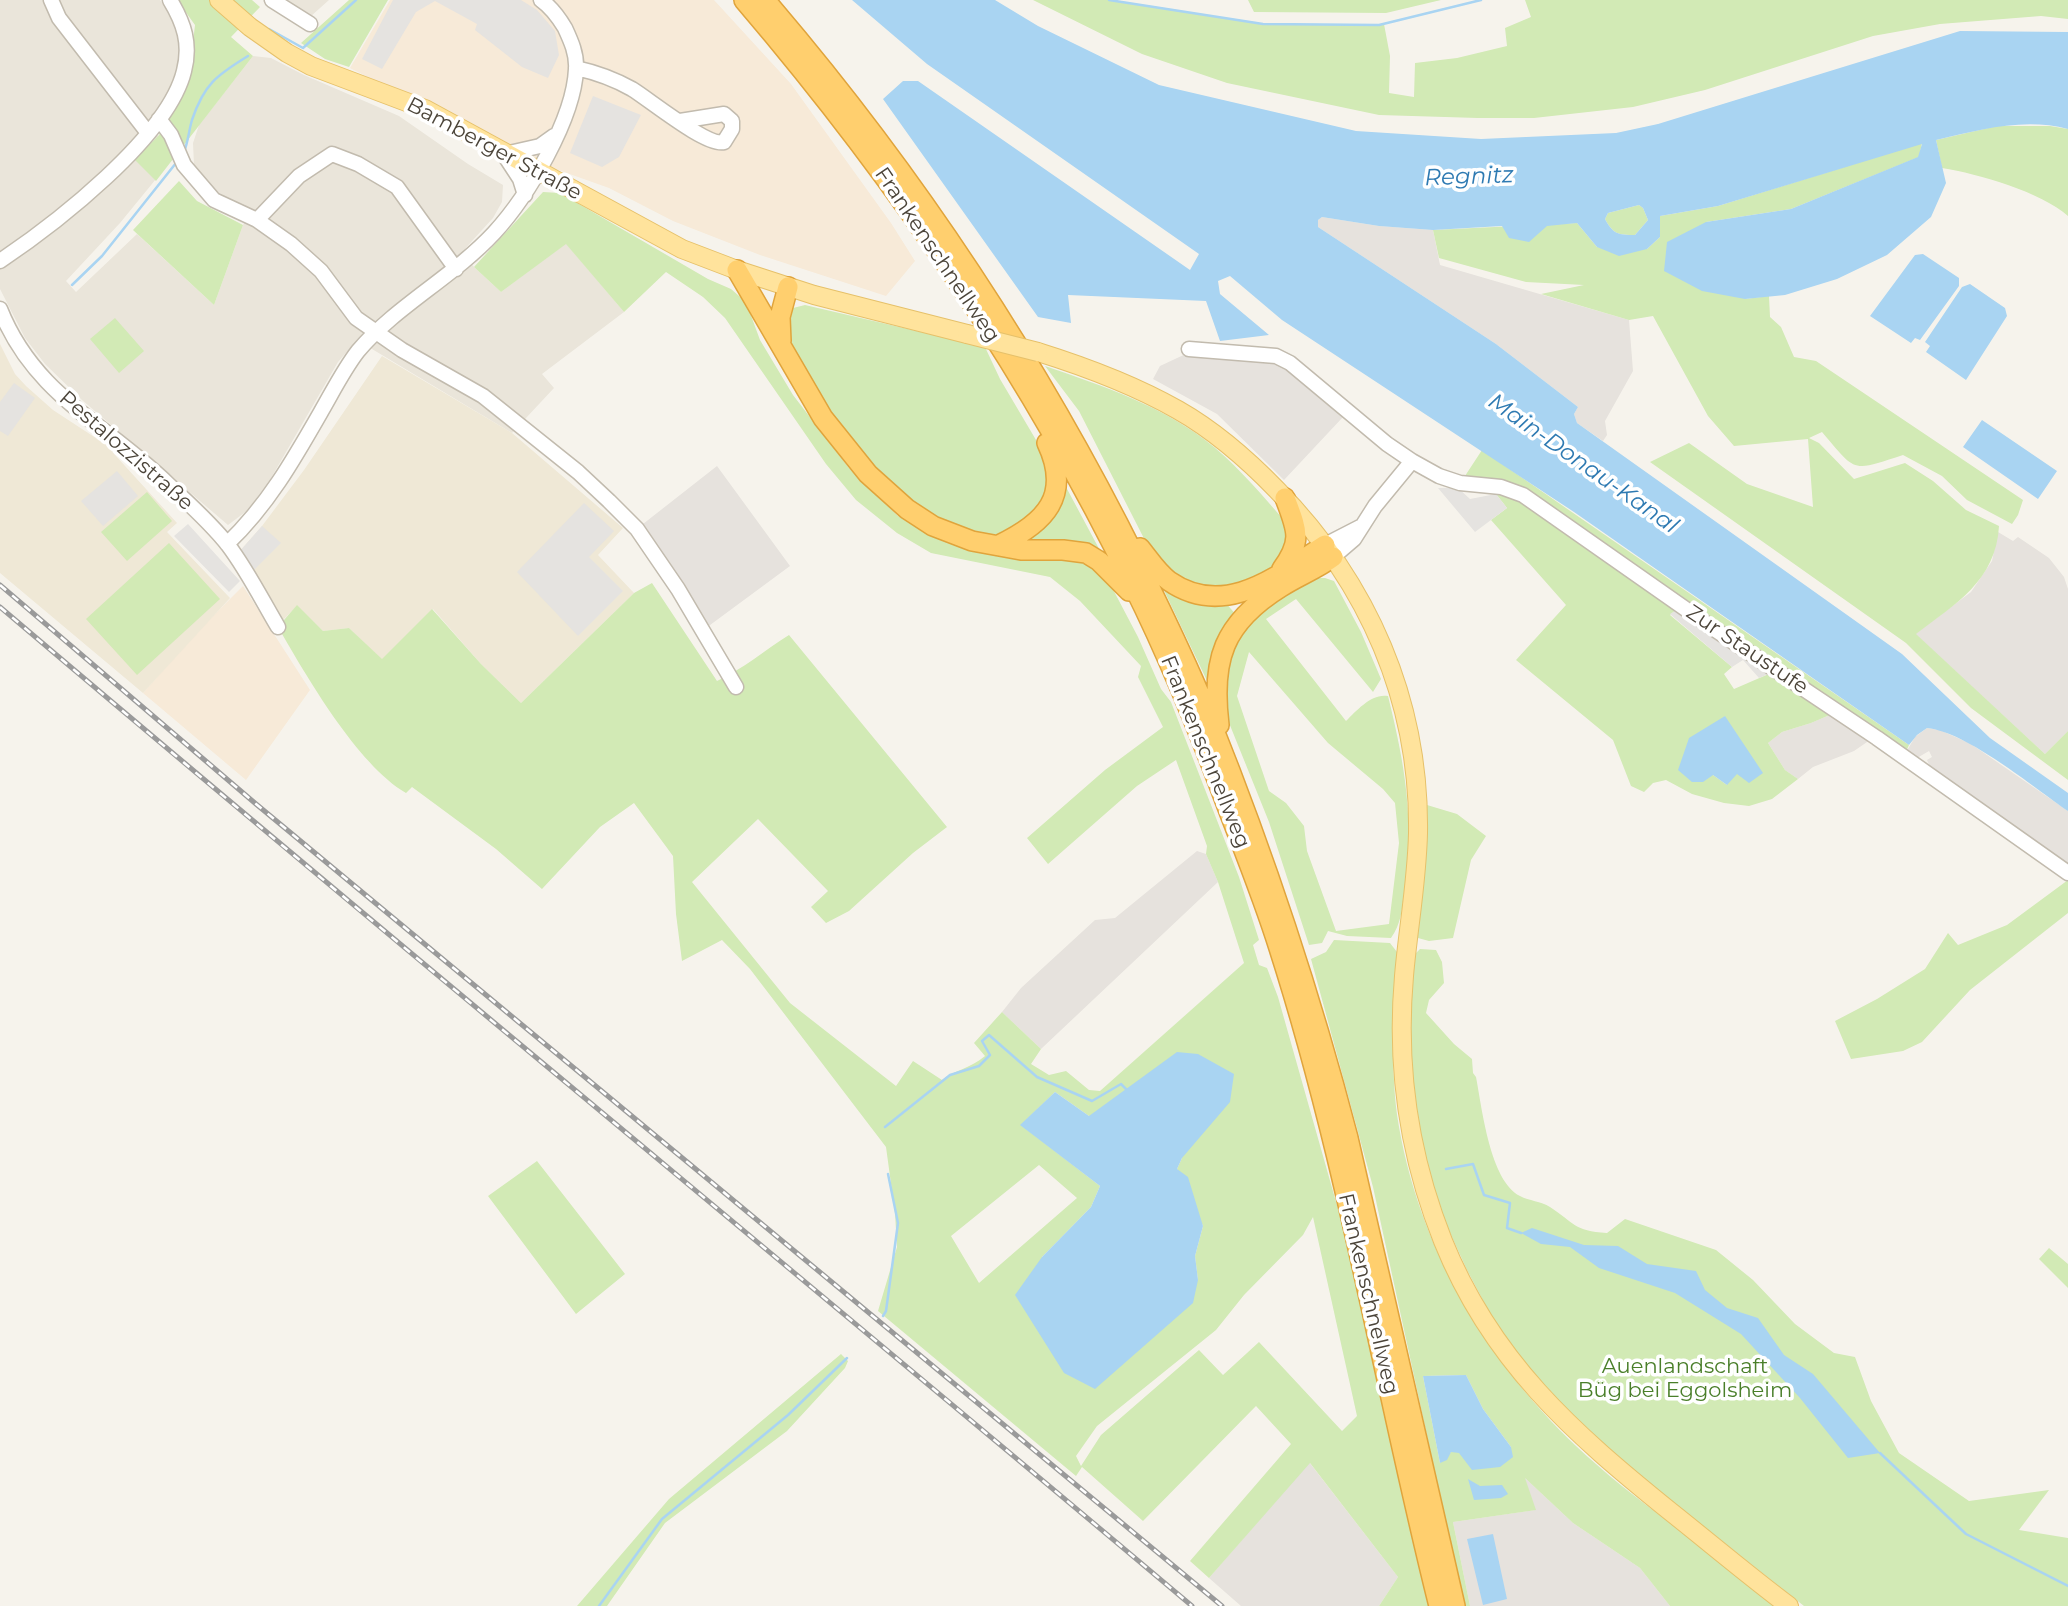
<!DOCTYPE html>
<html>
<head>
<meta charset="utf-8">
<style>
	body { margin:0 }
	canvas { display:block; background:#f6f3ec }
</style>
</head>
<body>
<canvas width="2068" height="1606"></canvas>
<script>
const ctx = document.querySelector('canvas').getContext('2d');
ctx.lineJoin = 'round';
function fill(path, color) { ctx.fillStyle = color; ctx.fill(path, 'evenodd'); }
function stroke(path, color, width, dash) { ctx.strokeStyle = color; ctx.lineWidth = width; ctx.lineCap = dash ? 'butt' : 'round'; ctx.setLineDash(dash || []); ctx.stroke(path); }
function write(font, color, halo, rows, align = 'center') {
  ctx.font = font + ' Montserrat,sans-serif'; ctx.lineWidth = 7; ctx.setLineDash([]); ctx.textBaseline = 'middle'; ctx.strokeStyle = halo; ctx.fillStyle = color; for (const [text, x, y, turn = 0] of rows) {
    ctx.save(); ctx.translate(x, y); ctx.rotate((+turn || 0) * Math.PI / 180); ctx.textAlign = isNaN(turn) ? turn : align; if (halo) ctx.strokeText(text, 0, 0); ctx.fillText(text, 0, 0); ctx.restore();
  }
}
const residential = new Path2D(`
	M0 0H160L173 18 179 33 180 56 174 85 165 101 147 122 174 157 120 223 66 281 76 292 137 234 214 305 243 225 251 211 216 191 194 165 193 143 199 125 253 56 271 58 304 75 399 116 468 164 503 185 502 202 493 218 462 252 474 267 501 292 566 243 624 312 542 374 554 388 512 433 357 340 338 362 271 478 248 510 228 525 82 400 45 364 25 338 0 289Z
	M285 0H329L310 17Z`);
const commercial = new Path2D(`
	M390 0H714L791 84 891 223 915 261 886 296 760 255 673 221 609 188 533 161 350 68Z
	M243 586 310 690 246 780 143 693 195 634Z`);
const industrial = new Path2D(`
	M1322 217 1379 226 1433 230 1440 265 1629 320 1633 371 1605 421 1607 435 1603 441 1577 423 1574 414 1578 407 1496 344 1318 227V220Z
	M1190 352 1272 359 1297 377 1343 417 1284 480 1217 414 1153 379 1160 366Z
	M717 466 790 566 706 628 643 524Z
	M1998 532 2013 541 2018 537 2049 558 2064 577 2068 589V731L2045 754 1915 634 1971 592 1992 561Z
	M1832 714 1870 740 1854 751 1813 767 1798 779 1785 770 1768 743 1782 732 1811 723Z
	M1927 728 1940 730 1971 744 2068 811V867L1933 774 1927 760 1932 757 1929 751 1917 758 1905 754 1915 737Z
	M1197 851 1206 854 1218 882 1041 1049 1002 1012 1021 988 1095 920 1115 918Z
	M1309 1462 1398 1577 1379 1606H1241L1209 1578Z
	M1524 1477 1573 1523 1640 1568 1670 1606H1470L1453 1522 1535 1510Z`);
const education = new Path2D(`
	M0 344 15 374 26 386 53 410 105 444 177 523 167 532 230 598 143 693 0 573Z
	M382 356 512 433 623 528 598 555 634 593 521 703 481 664 433 609 382 660 349 628 323 631 297 606 279 624 239 552 262 526 304 470Z`);
const green = new Path2D(`
	M177 0H252L260 7 231 37 253 56 156 181 135 160 159 135 188 84 195 25Z
	M349 0H388L349 67 325 59 301 43Z
	M1033 0H1109L1263 24H1384L1390 56 1389 93 1414 97 1415 63 1457 58 1507 46 1505 28 1531 17 1525 0H2068V19L2041 16 1940 24 1873 36 1705 90 1633 107 1534 118H1478L1379 115 1227 83 1142 54Z
	M1248 0H1441L1386 13 1254 12Z
	M1997 126H2050L2068 129V216C2041 192 1979 174 1942 168L1936 140Z
	M1922 143 1919 157 1791 209 1706 222 1745 299 1769 296 1770 317 1781 327 1794 357 1816 361 2023 500 2018 515 2012 524 1967 500 1942 476 1903 455C1851 472 1857 473 1822 432L1809 438 1819 443 1854 479 1905 463 1933 481 1966 510 1999 526C1996 581 1955 604 1916 634L2045 754 2068 731V780L1971 708 1906 643 1650 462 1689 443 1747 484 1813 507 1808 439 1734 446 1708 416 1653 316 1629 320 1541 294 1584 285 1526 282 1439 258 1433 230 1577 223 1597 247 1647 249 1660 237V216L1718 206Z
	M179 181 197 201 243 225 214 305 133 230Z
	M543 192 560 193 708 279 731 289 746 302 760 340 793 395 849 468 898 516 945 541 998 556 1070 557 1094 566 1107 578 1138 637 1161 689 1171 702 1239 877 1259 940 1253 945 1259 965 1267 968 1278 997 1340 1216 1431 1606H1379L1398 1577 1310 1463 1209 1578 1190 1561 1291 1444 1256 1406 1143 1521 1082 1467 1076 1476 878 1311 897 1247 895 1213 886 1147 750 969 722 940 682 961 676 914 673 856 634 803 600 827 542 889 496 849 412 787 406 793C357 764 307 677 278 627L297 605 323 631 349 628 382 659 432 609 481 664 521 703 634 593 652 583 717 681C743 669 765 650 789 635L947 827 913 853 849 911 826 923 811 907 828 891 758 819 692 882 790 1003 896 1086 913 1061 942 1080C957 1069 971 1068 985 1056L974 1043 1002 1012 1041 1049 1031 1064 1049 1075 1066 1071 1089 1090 1100 1091 1244 963 1218 882 1206 854 1207 846 1176 760 1137 786 1048 864 1027 838 1105 770 1163 727 1138 677 1141 666 1080 601 1050 577 931 553 897 533 856 500 826 464 725 318 703 297 666 272 624 312 566 244 501 292 474 267ZM1055 1092 1089 1116 1182 1158 1177 1169 1203 1226 1195 1256 1198 1280 1042 1257 1091 1207 1100 1186 1021 1125ZM1039 1165 1077 1198 979 1283 951 1236ZM1313 1217 1357 1416 1342 1431 1259 1342 1223 1375 1199 1350 1101 1435 1081 1466 1076 1456 1097 1426 1216 1330 1244 1295 1303 1235Z
	M1639 205 1643 208 1648 220 1635 235C1618 235 1613 234 1605 219L1608 213Z
	M805 305 985 347 1000 379 1039 445 1052 479 1040 511 1001 535H987L955 527 915 506 876 471 831 418 789 342 788 313 793 308Z
	M115 318 144 351 119 373 90 339Z
	M1045 366C1103 386 1166 407 1214 447 1241 470 1265 498 1288 525L1286 558 1247 587H1190L1157 564 1079 411Z
	M1482 450 1909 745 1905 754 1540 500 1463 479Z
	M1066 487 1104 558 1016 547 1057 503Z
	M147 492 172 521 127 561 101 532Z
	M1499 492 1521 500 1679 608 1670 615 1732 667 1724 674 1734 689 1771 673 1832 714 1811 723 1782 732 1768 743 1785 770 1798 779 1772 799 1749 806 1724 803 1692 794 1666 780 1653 783 1644 792 1631 786 1613 740 1516 660 1566 605 1491 520 1507 508 1496 494ZM1725 716 1727 785 1713 775Z
	M169 543 220 599 137 675 86 619Z
	M1311 578H1325L1334 581 1361 632 1381 679 1373 692 1296 599 1266 619 1346 721C1357 710 1372 693 1388 696 1405 765 1415 821 1404 893 1402 910 1401 924 1391 938L1347 936 1328 931 1322 943 1309 945 1269 822 1221 703 1229 646 1246 620ZM1249 652 1328 743 1383 789 1395 803 1399 843 1389 924 1336 931 1307 851 1304 826 1286 803 1269 791 1237 696Z
	M1160 582 1224 601 1238 617 1210 687Z
	M1427 805 1457 814 1486 836 1471 860 1453 938 1429 941 1418 938 1416 927 1423 871Z
	M2068 880V913L1970 990 1922 1042 1903 1051 1851 1059 1835 1021 1877 999 1925 969 1948 933 1958 945 2007 925Z
	M1334 940 1390 943 1397 952C1395 1010 1389 1069 1399 1127 1422 1258 1496 1377 1596 1464 1628 1493 1666 1519 1700 1546 1726 1565 1749 1587 1775 1606H1670L1640 1568 1573 1523 1525 1478 1536 1510 1453 1522 1470 1606H1464L1373 1187 1311 959 1326 952ZM1466 1375 1483 1409 1511 1447 1451 1452 1440 1463 1423 1376Z
	M1420 949 1436 950 1442 962 1444 983 1429 1000 1426 1013 1454 1044 1472 1059 1473 1073 1476 1077C1482 1108 1490 1181 1520 1196 1529 1201 1541 1201 1550 1207 1575 1223 1573 1231 1607 1233L1625 1219 1716 1250 1753 1280 1795 1324 1834 1353 1855 1357 1871 1401 1899 1453 1969 1501 2049 1490 2019 1530 2068 1538V1606H1804L1588 1435 1505 1342 1467 1270 1436 1202 1410 1095 1409 984 1415 954Z
	M537 1161 625 1274 576 1314 488 1196Z
	M2049 1248 2068 1264V1288L2039 1259Z
	M841 1354 848 1361 845 1368 787 1431 665 1523 607 1606H577L669 1499Z`);
const parking = new Path2D(`
	M393 0H521L537 10 555 31 559 55 548 78 522 67 475 30 477 24 435 1 416 12 382 69 362 59Z
	M593 96 641 115 619 157 602 167 570 153Z
	M14 383 35 398 8 436 0 431V402Z
	M117 471 138 496 103 526 81 501Z
	M1438 488H1458L1470 499 1496 494 1507 508 1475 532Z
	M584 503 614 531 589 557 623 591 578 636 517 572Z
	M188 524 240 581 229 592 174 536Z
	M262 526 281 543 251 573 239 552Z
	M1679 608 1771 673 1759 678 1743 660 1732 667 1670 614Z`);
const water = new Path2D(`
	M852 0H995L1038 26 1159 85 1356 131 1481 139 1616 133 1658 124 1960 31 2068 32V129C2024 117 1979 130 1936 140L1946 183 1931 217 1887 255 1837 279 1785 295 1745 299 1702 291 1664 271 1667 242 1706 222 1791 209 1918 157 1922 144 1718 206 1660 216V237L1647 249 1619 256 1597 247 1577 223 1547 226 1529 242 1509 238 1502 226 1433 230 1379 226 1322 217 1318 220V227L1496 344 1578 407 1574 414 1577 423 1902 654 1990 738 2068 793V811C2033 787 1967 732 1927 728L1917 735 1909 745 1574 512 1282 320 1230 276 1218 281 1220 294 1269 335 1220 341 1206 301 1068 295 1071 323 1038 317 883 99 903 81H918L1190 270 1199 254 927 64ZM1639 205 1643 208 1648 220 1635 235C1618 235 1613 234 1605 219L1608 213Z
	M1923 254 1959 278V286L1920 340 1915 338 1911 343 1870 316 1915 255Z
	M1970 284 2005 308 2007 316 1966 380 1926 352 1930 346 1925 342 1962 287Z
	M1982 420 2057 471 2038 499 1963 447Z
	M1725 716 1763 773 1749 783 1737 774 1727 785 1713 775 1703 782H1692L1678 770 1689 738Z
	M1177 1052 1198 1054 1234 1074 1230 1102 1182 1158 1177 1169 1188 1177 1203 1226 1195 1256 1198 1280 1193 1303 1095 1389 1064 1373 1015 1295 1042 1257 1091 1207 1100 1186 1020 1125 1055 1092 1089 1116Z
	M1532 1228 1584 1245 1618 1246 1647 1264 1696 1271 1705 1290 1727 1308 1758 1318 1784 1355 1813 1374 1880 1453 1848 1458 1800 1398 1741 1334 1675 1293 1599 1268 1570 1247 1541 1244 1521 1233Z
	M1466 1375 1483 1409 1511 1447 1513 1457 1500 1467 1472 1470 1459 1453 1451 1452 1447 1460 1440 1463 1423 1376Z
	M1468 1479 1480 1486 1502 1485 1508 1494 1501 1498 1474 1500Z
	M1493 1534 1507 1599 1483 1605 1467 1539Z`);
const stream = new Path2D(`
	M1109 0 1263 24 1379 25 1481 0
	M269 29 303 48 356 0
	M184 152C188 142 189 130 192 120 204 84 217 75 248 56
	M72 285 102 256 176 163
	M885 1127 950 1075 979 1066 990 1055 982 1041 989 1035 1037 1077 1092 1101 1121 1084 1126 1089
	M1446 1169 1473 1164 1484 1195 1510 1203 1507 1228 1521 1233
	M883 1316 886 1311 898 1223 888 1174
	M1880 1453 1966 1534 2068 1586
	M599 1606 662 1519 788 1415 847 1358`);
const minor = new Path2D(`
	M51 0 59 18 148 133
	M272 0 310 24
	M576 68C594 72 616 80 632 89 650 100 707 147 724 142L732 129V121L724 114 680 121
	M159 119 171 135 184 165 214 200 257 220 291 244 321 271 356 318 402 350 483 396 578 472 609 501 637 529 678 589 736 687
	M503 153 520 179 525 195
	M509 153 540 146 554 136
	M257 220 299 176 332 154 358 164 397 187 456 269
	M0 261C55 224 168 137 184 71 191 44 184 23 170 0
	M0 309C34 395 106 424 168 484 188 503 211 523 228 545 247 570 262 600 278 627
	M1189 349 1276 356 1290 363 1387 444 1412 461
	M227 544C268 505 294 459 322 410 333 391 344 369 358 351 396 306 453 277 494 233 528 196 574 119 576 69 577 54 571 41 565 28 559 18 551 7 541 0
	M1325 545 1360 527
	M1333 557 1354 539 1375 506 1412 461 1439 476 1460 483 1501 487 1523 495 1717 631 1877 738 2068 873`);
const major = new Path2D(`
	M219 0 250 27 287 53 311 66 425 109 682 249 737 270 814 295 967 334
	M1038 352C1086 367 1134 385 1178 410 1215 431 1247 459 1277 490 1368 583 1420 701 1418 833 1417 881 1408 929 1404 976 1396 1067 1409 1156 1443 1241 1492 1362 1572 1432 1671 1512 1710 1543 1749 1576 1789 1606`);
const highway = new Path2D(`
	M744 0C896 178 1030 374 1133 585 1170 659 1201 736 1230 814 1247 858 1265 903 1279 948 1348 1163 1384 1387 1439 1606
	M765 0C911 170 1037 360 1137 561 1162 613 1189 666 1210 720 1265 857 1311 996 1348 1138L1455 1606
	M737 270 823 418 868 474 907 509 933 526 972 541 1021 550H1063L1086 553 1099 561 1129 591
	M781 341 780 317 788 287
	M999 545C1045 523 1072 496 1047 443
	M1140 548C1149 559 1157 572 1169 581 1225 620 1278 575 1325 545
	M1282 569C1303 540 1297 530 1285 498
	M1219 725C1211 660 1223 623 1281 587 1298 576 1317 569 1333 557`);
const rail = new Path2D(`
	M0 585 256 804 1222 1606
	M0 607C395 943 796 1272 1192 1606`);
const majorBridge = new Path2D(`
	M967 334 1038 352`);
const streetNames = [
	["Bamberger Straße",494,149,28],
	["Frankenschnellweg",937,255,56],
	["Pestalozzistraße",126,451,41],
	["Zur Staustufe",1747,650,34],
	["Frankenschnellweg",1205,752,68],
	["Frankenschnellweg",1368,1294,77]
];
const parkNames = [
	["Auenlandschaft",1685,1367],
	["Büg bei Eggolsheim",1685,1391]
];
const waterNames = [
	["Regnitz",1469,177,-2],
	["Main-Donau-Kanal",1583,464,35]
];
fill(residential, '#eae5da');
fill(commercial, '#f7ead8');
fill(industrial, '#e6e2dd');
fill(education, '#efe8d6');
fill(green, '#d2eab5');
fill(parking, '#e5e3e0');
fill(water, '#a9d4f2');
stroke(stream, '#a9d4f2', 2.5);
stroke(minor, '#c2bbae', 17);
stroke(major, '#e6c16a', 20);
stroke(highway, '#e0a43c', 22);
stroke(minor, '#fff', 14);
stroke(major, '#ffe39c', 18);
stroke(highway, '#ffcf6e', 19);
stroke(rail, '#9a9a9a', 5);
stroke(rail, '#fff', 2.5, [8]);
stroke(majorBridge, '#e6c16a', 20, []);
stroke(majorBridge, '#ffe39c', 18);
write('21px', '#4b4439', '#fff', streetNames);
write('21px', '#4a7f2a', '#fff', parkNames);
write('italic 23px', '#2e7ab2', '#fff', waterNames);
</script>
</body>
</html>
